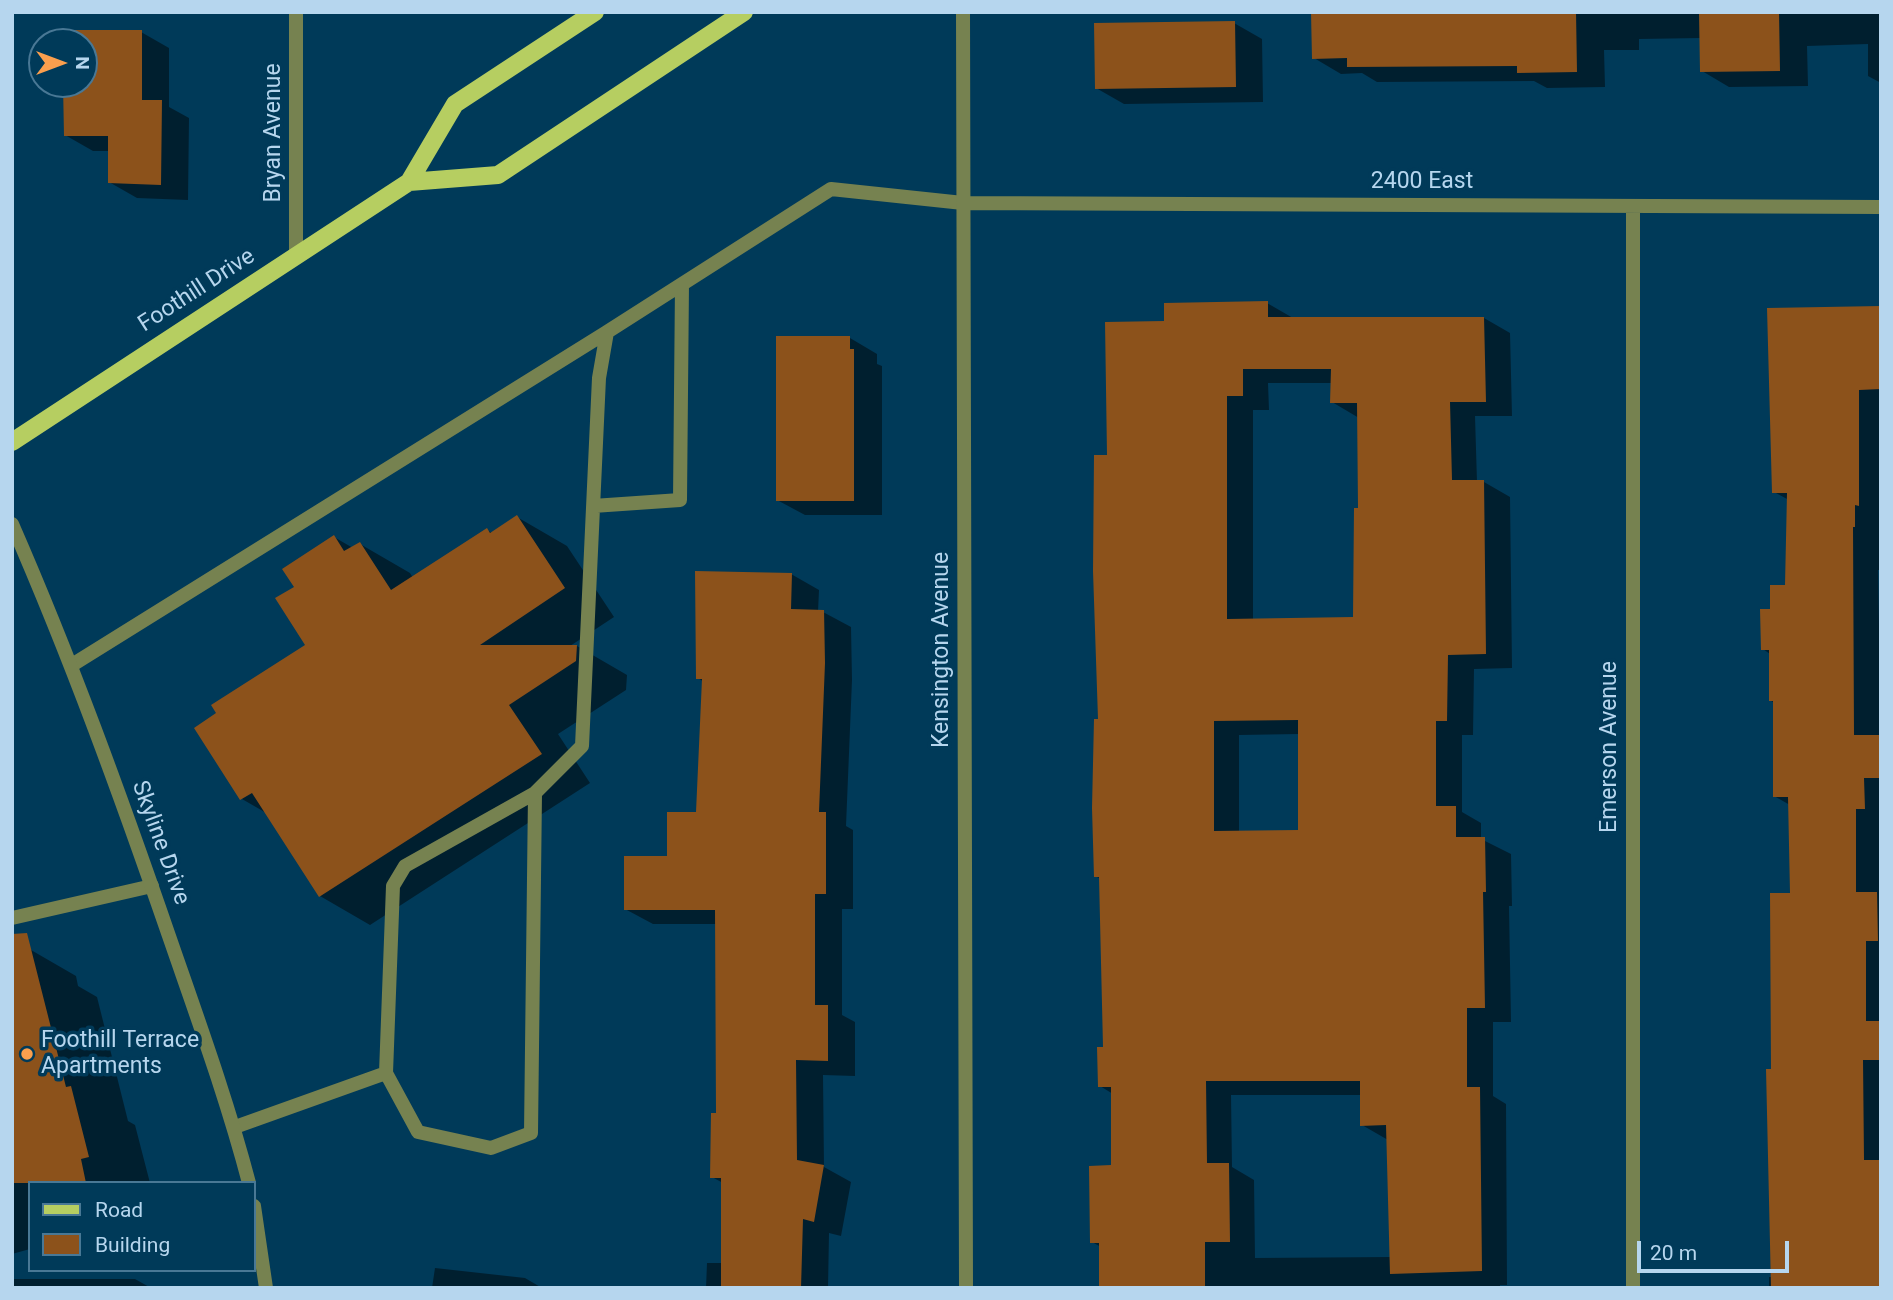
<!DOCTYPE html>
<html>
<head>
<meta charset="utf-8">
<style>
	body { margin:0 }
	#map { position:relative; width:1893px; height:1300px; overflow:hidden; background:#003a59; font-family:Roboto,sans-serif }
	canvas { display:block }
	.frame { position:absolute; inset:0; border:14px solid #b6d6ee; pointer-events:none }
	.legend { position:absolute; left:28px; top:1181px; width:228px; height:91px; box-sizing:border-box; background:#003a59; border:2px solid #497895; margin:0; padding:9px 12px; list-style:none; font-size:21px; color:#b6d6ee }
	.legend li { display:flex; align-items:center; gap:14px; height:35px }
	.legend b { width:35px; border:2px solid #497895 }
	.north { position:absolute; left:28px; top:28px; width:70px; height:70px; box-sizing:border-box; background:#003a59; border:2px solid #497895; border-radius:50%; rotate:90deg; font-size:19px; font-weight:700; line-height:28px; text-align:center; color:#b6d6ee }
	.north::after { content:''; display:block; margin:auto; width:24px; height:32px; background:#fa9f4e; clip-path:polygon(50% 0,100% 100%,50% 72%,0 100%) }
	.scale { position:absolute; left:1637px; top:1241px; width:152px; height:32px; box-sizing:border-box; border:4px solid #b6d6ee; border-top:0; padding-left:9px; font-size:21px; line-height:24px; white-space:nowrap; color:#b6d6ee; -webkit-text-stroke:5px #003a59; paint-order:stroke }
</style>
</head>
<body>
<div id="map">
<canvas width="1893" height="1300"></canvas>
<div class="frame"></div>
<ul class="legend">
<li><b style="height:9px;background:#b6ce61"></b>Road</li>
<li><b style="height:19px;background:#8c521b"></b>Building</li>
</ul>
<div class="north">N</div>
<div class="scale">20 m</div>
</div>
<script>
const ctx = document.querySelector('canvas').getContext('2d');
ctx.lineJoin = 'round';
function fill(path, color) { ctx.fillStyle = color; ctx.fill(path, 'evenodd'); }
function stroke(path, color, width, dash) { ctx.strokeStyle = color; ctx.lineWidth = width; ctx.lineCap = dash ? 'butt' : 'round'; ctx.setLineDash(dash || []); ctx.stroke(path); }
function write(font, color, halo, rows, align = 'center') {
  ctx.font = font + ' Roboto,sans-serif'; ctx.lineWidth = 7; ctx.setLineDash([]); ctx.textBaseline = 'middle'; ctx.strokeStyle = halo; ctx.fillStyle = color; for (const [text, x, y, turn = 0] of rows) {
    ctx.save(); ctx.translate(x, y); ctx.rotate((+turn || 0) * Math.PI / 180); ctx.textAlign = isNaN(turn) ? turn : align; if (halo) ctx.strokeText(text, 0, 0); ctx.fillText(text, 0, 0); ctx.restore();
  }
}
const shadow = new Path2D(`
	M1313 12H1881V83L1868 76V44L1807 46 1808 86 1729 87 1702 71 1701 38 1639 39V50H1604L1605 87 1547 88 1534 81 1377 82 1362 73 1341 74 1314 58Z
	M1234 23 1262 39 1263 102 1124 104 1096 88Z
	M141 32 169 48V107L189 118 188 200 137 198 109 182V151H93L65 135V84H84V42H65Z
	M1267 303 1293 318H1484L1510 333 1512 416H1475L1477 482H1484L1510 497 1512 668 1474 669 1473 735H1462V812L1481 823V839L1511 854 1512 906H1509L1511 1022H1493V1096L1506 1104 1507 1285H1500V1288H1100L1101 1247 1092 1242 1113 1167V1094L1100 1086 1105 1048 1101 879 1095 876 1109 457 1166 323ZM1268 383H1333L1332 402 1359 418 1360 510 1355 619 1253 621V410H1269ZM1299 734V832L1239 833V735ZM1231 1095H1362V1125L1388 1140 1391 1257 1255 1258 1254 1180 1232 1167Z
	M1881 308V570H1878L1881 736V1288H1769V1277H1773V1071L1792 895 1790 805 1774 796V703L1770 700V654L1763 649 1772 611 1787 586 1789 500 1774 492Z
	M850 338 877 354V364L882 366V515H805L777 500Z
	M517 517 567 546 614 617 570 646H577L627 675 626 690 558 734 590 783 370 925 320 896 268 814 242 799 307 645 296 587 334 537 353 548 360 544 410 573 413 578 487 530 492 533Z
	M791 574 819 590 818 612H823L851 627 852 680 846 826 853 830V909H842V1015L855 1022V1076L823 1075 824 1167 851 1182 841 1236 829 1233 828 1288H706L707 1263H723V1183L712 1177 717 1115V924H653L625 909 668 857 698 814 704 682 698 678Z
	M12 939 76 976 78 986 97 997 128 1121 135 1125 150 1183H30V1249L12 1254Z
	M435 1268 525 1278 542 1288H432Z
	M12 1279H135L151 1288H12Z`);
const building = new Path2D(`
	M1311 12H1576L1577 72 1517 73V66L1347 67V58L1312 59Z
	M1699 12H1779L1780 71 1700 72Z
	M1235 21 1236 87 1095 89 1094 23Z
	M63 30H142V100H162L161 185 108 183V136H64L63 84H84V42H63Z
	M1268 301V317H1484L1486 402H1450L1452 480H1484L1486 654 1448 655 1447 721H1436V806H1456V837H1485L1486 892H1483L1485 1008H1467V1087H1480L1482 1271 1390 1274 1386 1125 1360 1126V1081H1206L1207 1163H1229L1230 1242H1205V1288H1099V1243H1090L1089 1166 1111 1165V1087H1098L1097 1047H1103L1099 877H1094L1092 808 1094 719H1098L1093 571 1094 455H1107L1105 322 1164 321V303ZM1243 369H1331L1330 403H1357L1358 508H1354L1353 617 1227 619V396H1243ZM1298 720V830L1214 831V721Z
	M1881 306V389L1859 390V506L1855 505V527H1853L1854 735H1881V778H1864L1865 809H1856V892H1877L1878 941H1866V1021H1881V1060H1863L1864 1160H1881V1288H1771L1766 1069H1771L1770 893H1790L1788 797H1773V701H1769V650H1761L1760 609H1770V585H1785L1787 493H1772L1767 308Z
	M776 336H850V349H854V501H776Z
	M517 515 565 588 480 645H577L576 661 509 705 542 754 319 897 252 793 240 800 194 728 216 713 211 705 305 645 275 598 294 587 282 569 334 535 344 551 360 542 391 590 487 528 490 533Z
	M695 571 792 573 791 609 824 610 825 663 819 812H826V894H815V1005H828V1061L796 1060 797 1160 824 1165 814 1222 803 1219 801 1288H721V1178H710L711 1113H716L715 910H624V856H667V812H696L702 679H696Z
	M27 933 66 1087 71 1086 89 1157 81 1159 86 1183H12V934Z`);
const lane = new Path2D(`
	M593 506 680 500 682 284
	M72 665 607 332
	M12 918 152 886
	M386 1073 393 886 405 866 535 793
	M235 1127 386 1073 418 1132 491 1148 531 1133 535 793 582 746 599 378 607 332 831 189 963 203`);
const street = new Path2D(`
	M963 12 966 1288
	M963 203 1881 207
	M1633 206V1288
	M296 254V12
	M12 524C71 659 121 797 169 936 197 1017 227 1099 249 1183
	M254 1206 266 1288`);
const primary = new Path2D(`
	M409 182 498 175 744 12
	M12 442 409 182 455 104 595 12`);
const markers = [
	[27,1054,7,"#fa9f4e"]
];
const streetNames = [
	["Bryan Avenue",274,133,-90],
	["2400 East",1422,182],
	["Foothill Drive",197,291,-33],
	["Kensington Avenue",942,650,-90],
	["Emerson Avenue",1610,747,-90],
	["Skyline Drive",160,843,70]
];
const poiNames = [
	["Foothill Terrace",41,1041],
	["Apartments",41,1067]
];
fill(shadow, '#0007');
fill(building, '#8c521b');
stroke(lane, '#768250', 14);
stroke(street, '#768250', 14);
stroke(primary, '#b6ce61', 18);
for (const [x, y, r, color] of markers) { const dot = new Path2D(); dot.arc(x, y, r, 0, 2 * Math.PI); ctx.fillStyle = color; ctx.fill(dot); stroke(dot, '#003a59', 2.5); }
write('23px', '#b6d6ee', '#003a59', streetNames);
write('23px', '#b6d6ee', '#003a59', poiNames, 'left');
</script>
</body>
</html>
